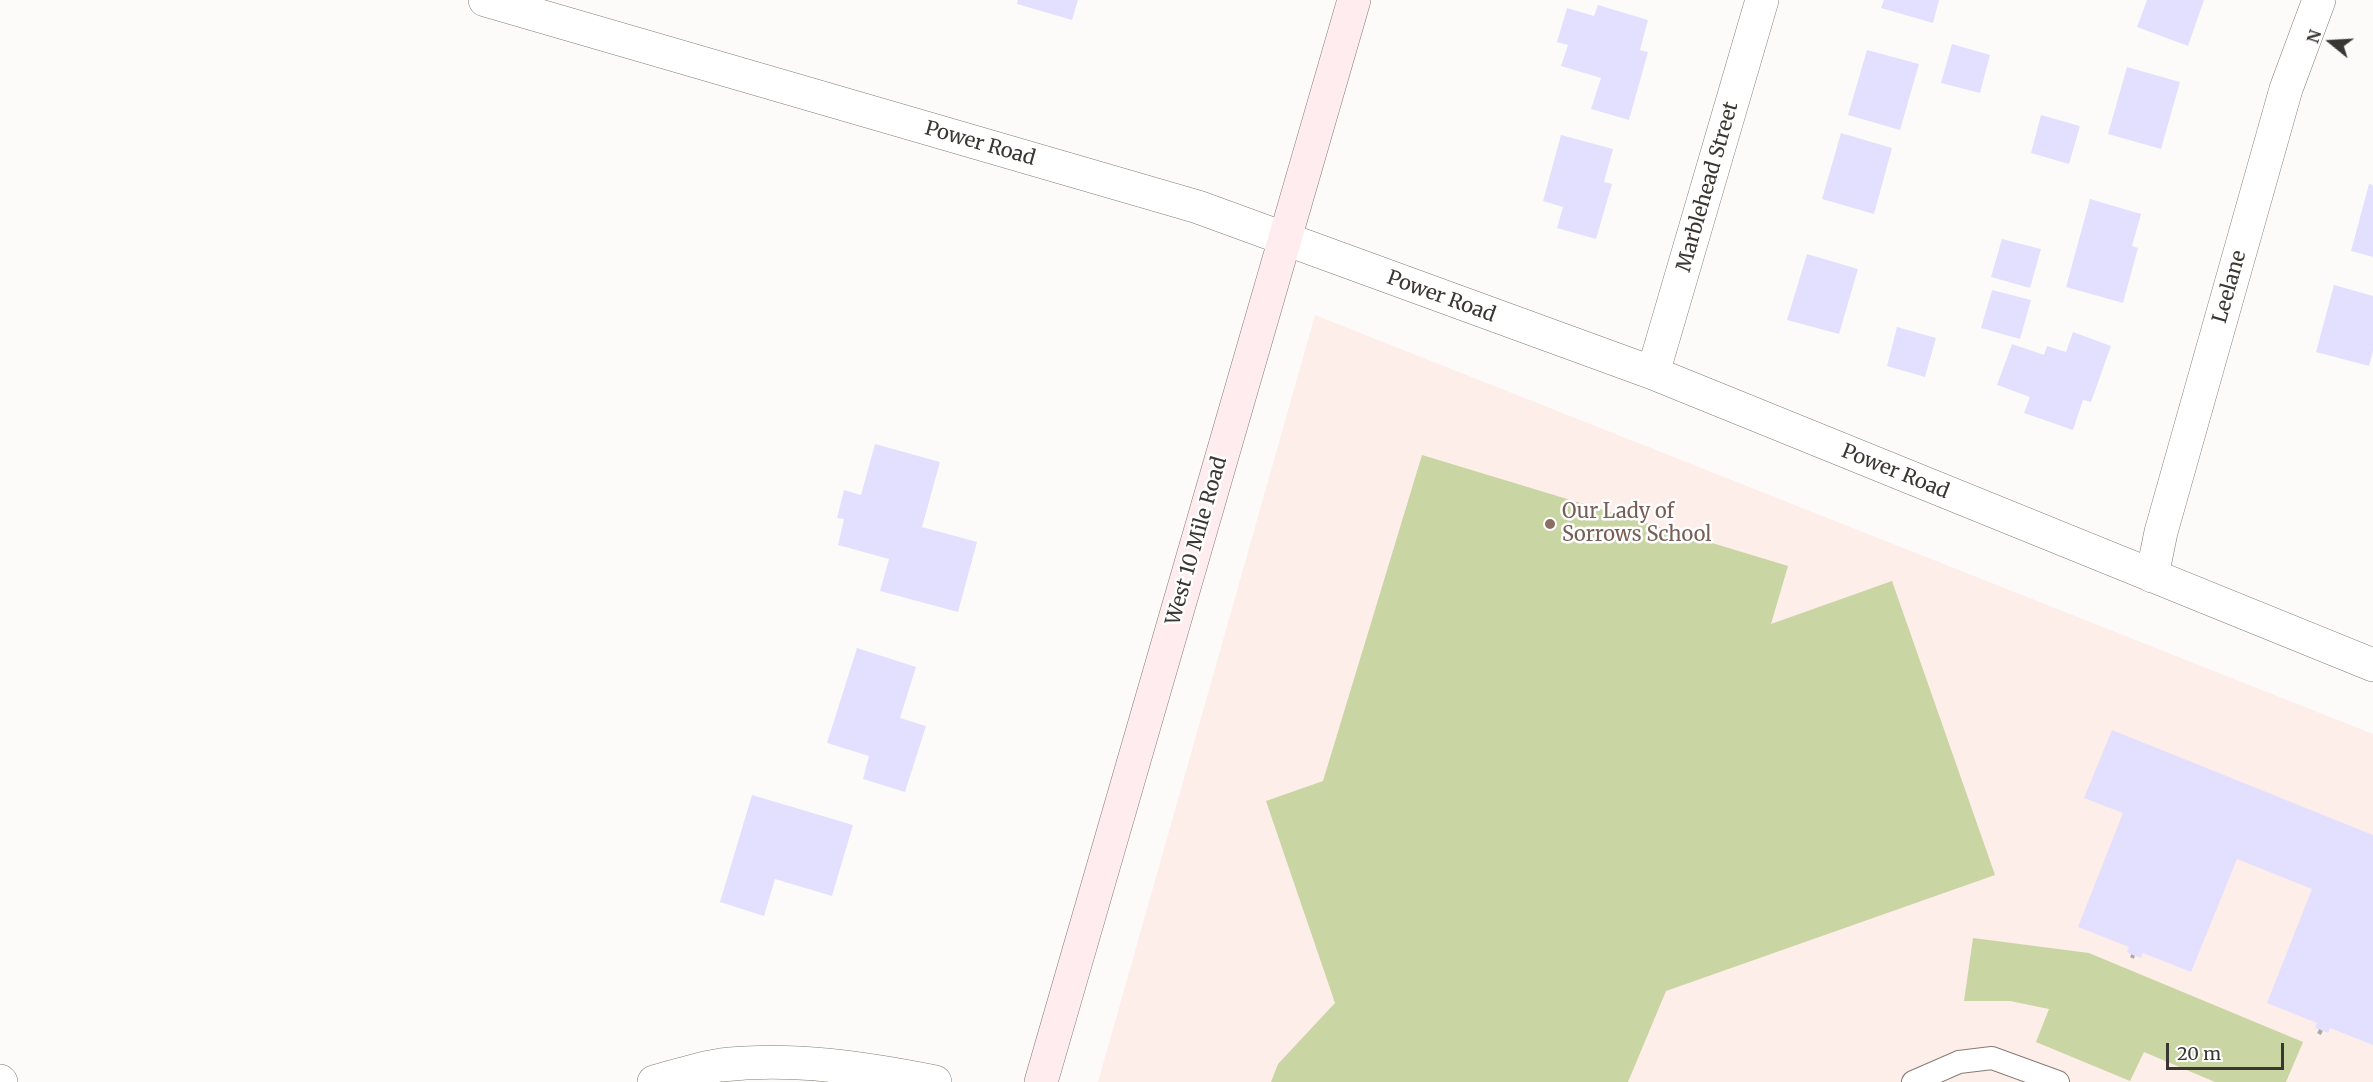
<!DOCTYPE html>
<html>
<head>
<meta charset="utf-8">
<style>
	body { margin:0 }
	#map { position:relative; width:2373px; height:1082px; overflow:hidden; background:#fdfbf9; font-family:Merriweather,serif }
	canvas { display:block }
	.north { position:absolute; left:2301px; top:12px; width:60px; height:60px; -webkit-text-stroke:4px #fff; paint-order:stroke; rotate:288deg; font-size:16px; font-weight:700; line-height:24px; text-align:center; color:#3a3632 }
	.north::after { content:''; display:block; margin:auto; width:21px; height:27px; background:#3a3632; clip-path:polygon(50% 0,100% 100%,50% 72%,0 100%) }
	.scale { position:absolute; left:2166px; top:1043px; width:118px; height:27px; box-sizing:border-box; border:3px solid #3a3632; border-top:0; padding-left:8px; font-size:18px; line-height:21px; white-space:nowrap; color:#3a3632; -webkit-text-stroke:4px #fff; paint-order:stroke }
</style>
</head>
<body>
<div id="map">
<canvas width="2373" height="1082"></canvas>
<div class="north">N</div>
<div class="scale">20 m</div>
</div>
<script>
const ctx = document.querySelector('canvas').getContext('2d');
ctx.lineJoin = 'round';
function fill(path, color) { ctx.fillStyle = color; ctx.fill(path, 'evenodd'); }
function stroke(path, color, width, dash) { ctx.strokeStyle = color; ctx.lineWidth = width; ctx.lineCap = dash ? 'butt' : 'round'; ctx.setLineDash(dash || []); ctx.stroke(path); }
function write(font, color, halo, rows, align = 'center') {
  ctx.font = font + ' Merriweather,serif'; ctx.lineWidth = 5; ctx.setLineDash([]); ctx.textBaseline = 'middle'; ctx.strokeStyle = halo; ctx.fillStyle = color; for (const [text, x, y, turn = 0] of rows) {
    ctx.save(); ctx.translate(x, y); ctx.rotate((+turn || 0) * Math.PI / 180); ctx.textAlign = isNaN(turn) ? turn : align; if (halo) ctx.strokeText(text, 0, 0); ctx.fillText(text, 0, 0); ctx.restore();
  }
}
const education = new Path2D(`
	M1315 315 2373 734V1082H1098Z`);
const green = new Path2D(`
	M1422 455 1788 566 1771 624 1892 581 1995 875 1666 991 1628 1082H1271L1278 1064 1335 1003 1266 801 1323 781Z
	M1973 938 2089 953 2303 1042 2286 1082H2215L2144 1052 2130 1081 2036 1042 2049 1009 2010 1001H1964Z`);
const building = new Path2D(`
	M1018 0H1078L1072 20 1017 4Z
	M1884 0H1939L1933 23 1881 8Z
	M2147 0H2204L2188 46 2137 27Z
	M1598 5 1648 20 1640 50 1648 52 1629 120 1591 109 1601 78 1561 66 1568 45 1557 42 1567 8 1594 16Z
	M1952 44 1990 55 1980 93 1941 83Z
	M1867 50 1919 64 1900 130 1848 115Z
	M2127 67 2180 82 2161 149 2108 134Z
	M2041 115 2080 126 2069 164 2031 153Z
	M1841 133 1892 148 1874 214 1822 199Z
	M1561 135 1613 149 1604 182 1612 184 1596 239 1557 228 1563 207 1543 201Z
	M2369 184 2373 185V257L2351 251Z
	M2090 199 2141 214 2132 246 2138 248 2123 303 2066 287Z
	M2002 239 2041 249 2030 288 1991 277Z
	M1807 254 1858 269 1839 334 1787 320Z
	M2334 285 2373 296V351L2369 366 2316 352Z
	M1992 290 2031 300 2020 339 1981 328Z
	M1897 327 1936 338 1925 377 1887 366Z
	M2073 332 2111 346 2091 402 2083 400 2073 430 2024 413 2030 397 1997 385 2012 344 2044 355 2047 346 2066 352Z
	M875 444 940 462 922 527 977 542 958 612 880 591 889 559 838 545 844 519 837 518 844 490 861 495Z
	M857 648 916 667 900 718 926 726 905 792 863 779 869 756 827 743Z
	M2112 730 2373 835V1045L2330 1028 2328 1033 2321 1030 2315 1028 2317 1023 2267 1003 2312 889 2237 859 2191 972 2143 953 2141 958 2133 955 2127 952 2129 947 2078 927 2123 813 2084 798Z
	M752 795 853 825 832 896 775 879 764 916 720 902Z`);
const path = new Path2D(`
	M2132 958 2133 955
	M2319 1034 2321 1030`);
const lane = new Path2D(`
	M1913 1082 1959 1062 1992 1058 2058 1082`);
const street = new Path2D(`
	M485 0 1198 207 1653 373 2373 665
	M1653 373 1762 0
	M2152 576 2161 532 2286 89 2319 0
	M0 1081 1 1082
	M654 1082C676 1076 699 1068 721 1065 793 1057 865 1068 935 1082`);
const secondary = new Path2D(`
	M1041 1082 1354 0`);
const markers = [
	[1550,524,6,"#8d6e63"]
];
const streetNames = [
	["Power Road",980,144,16],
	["Marblehead Street",1708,187,-74],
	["Leelane",2230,287,-74],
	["Power Road",1441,297,20],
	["Power Road",1895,472,22],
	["West 10 Mile Road",1197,541,-74]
];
const educationNames = [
	["Our Lady of",1562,512],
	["Sorrows School",1562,535]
];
fill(education, '#fdeee9');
fill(green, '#c9d5a3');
fill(building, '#e3e0ff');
stroke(lane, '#857c73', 24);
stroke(street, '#857c73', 34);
stroke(secondary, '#857c73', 34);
stroke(path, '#aba8a6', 4, [6, 3]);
stroke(lane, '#fff', 22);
stroke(street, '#fff', 33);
stroke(secondary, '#feecee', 33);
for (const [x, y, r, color] of markers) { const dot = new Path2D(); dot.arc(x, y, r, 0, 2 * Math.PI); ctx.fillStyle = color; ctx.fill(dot); stroke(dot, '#fff', 2); }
write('20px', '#3a3632', '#fff', streetNames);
write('20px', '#785e54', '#fff', educationNames, 'left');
</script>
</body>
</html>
